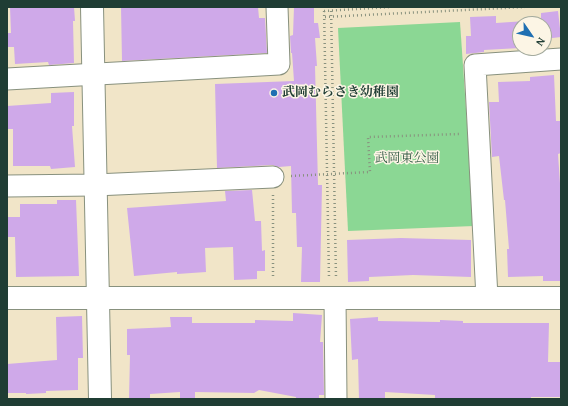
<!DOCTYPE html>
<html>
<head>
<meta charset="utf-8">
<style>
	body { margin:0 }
	#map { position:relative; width:568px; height:406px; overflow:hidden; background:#f1e5c8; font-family:"Gentium Book Plus",serif }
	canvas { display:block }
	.frame { position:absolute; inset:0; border:8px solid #1f3d34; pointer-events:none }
	.north { position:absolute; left:512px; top:16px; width:40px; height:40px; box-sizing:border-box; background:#fcf5e5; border:1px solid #a4ab9e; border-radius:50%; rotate:124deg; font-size:11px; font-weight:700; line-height:16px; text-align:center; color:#1f3d34 }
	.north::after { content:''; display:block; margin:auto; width:14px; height:18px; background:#1f6fb2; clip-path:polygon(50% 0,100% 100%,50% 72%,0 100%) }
</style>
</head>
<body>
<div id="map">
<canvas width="568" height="406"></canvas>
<div class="frame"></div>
<div class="north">N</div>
</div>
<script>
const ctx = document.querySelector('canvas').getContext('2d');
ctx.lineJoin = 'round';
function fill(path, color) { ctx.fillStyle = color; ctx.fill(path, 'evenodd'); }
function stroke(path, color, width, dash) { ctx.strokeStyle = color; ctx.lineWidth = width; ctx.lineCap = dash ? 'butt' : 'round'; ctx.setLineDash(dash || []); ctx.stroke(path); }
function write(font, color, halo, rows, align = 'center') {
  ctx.font = font + ' "Gentium Book Plus","Noto Serif JP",serif'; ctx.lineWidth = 3; ctx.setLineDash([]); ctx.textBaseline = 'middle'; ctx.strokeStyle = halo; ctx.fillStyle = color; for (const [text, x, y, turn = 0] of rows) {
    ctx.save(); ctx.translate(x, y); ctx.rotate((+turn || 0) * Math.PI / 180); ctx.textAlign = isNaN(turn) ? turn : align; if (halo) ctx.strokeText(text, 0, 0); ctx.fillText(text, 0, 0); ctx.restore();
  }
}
const green = new Path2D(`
	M460 22 474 226 348 231 338 28Z`);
const building = new Path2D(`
	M10 7H74L75 21H73L74 63 49 65 48 62 15 64 14 47H7V33H11Z
	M121 7H258L259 18H265L267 53 122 61Z
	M294 7H314V23H318L320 38H315L317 66H315L318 185H322L320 282H301L302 247H297L296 213H292L291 166 279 167 272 165 217 168 215 84 294 81 292 53H291L290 36 293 35Z
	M558 11 561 37 544 39V24H520V48L484 50V52L466 54V36H471L470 17 496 16V23L541 20V13Z
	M554 75 556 121H560L561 136V153L558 154 561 198V281H543V276L508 277 507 249H509L505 200H504L499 156 492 157 489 102H499L498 82 530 81V77Z
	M74 92V126H72L75 167 51 169 50 166H13V129H7V106L51 103V93Z
	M252 190 255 221H261L262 251 265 250V271H257V279L234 280 233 247 205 248 206 272 177 274V272L134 276 127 208 226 201 225 191Z
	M57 200H76L79 276 16 277 15 237H7V217H20V204H57Z
	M401 238 471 240V277L413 275 369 277V281L348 282 347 240Z
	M293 313 322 315 320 342H323L324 395H319V399H296V397L259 390 254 393 195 392V399H180V392L150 394V399H129L130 355H127V329L171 327 170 317H192V323H255V320L293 321Z
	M82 316 83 358H78V390L46 391V393L26 394V393H7V364L57 360 56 317Z
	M378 317V321L440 322V320L463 321V323H549L548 362H561V397H531V399H435V395L385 392V399H359L358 359 352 360 350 319Z`);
const path = new Path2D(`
	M324 7 329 278
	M331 7 336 278
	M324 11 391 7
	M325 17 525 7
	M291 176 370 172 368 137 461 134
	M273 195V278`);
const minor = new Path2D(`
	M7 79 279 64 277 7
	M7 186 95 185 273 177
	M335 298 336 399
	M487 298 475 65 561 59`);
const tertiary = new Path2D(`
	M92 7 100 399
	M7 298H561`);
const markers = [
	[274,93,4,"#1f6fb2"]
];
const poiNames = [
	["武岡むらさき幼稚園",282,93]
];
const parkNames = [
	["武岡東公園",407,159]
];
fill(green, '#8bd794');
fill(building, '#cfa9e9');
stroke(minor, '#88917e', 23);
stroke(tertiary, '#88917e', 24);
stroke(path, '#88917e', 2.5, [1, 3]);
stroke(minor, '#fff', 21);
stroke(tertiary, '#fff', 22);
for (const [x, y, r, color] of markers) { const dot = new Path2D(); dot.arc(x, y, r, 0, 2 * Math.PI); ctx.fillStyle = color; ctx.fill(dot); stroke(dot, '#fcf5e5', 1.5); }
write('bold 13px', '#1f3d34', '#fcf5e5', poiNames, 'left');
write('13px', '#355c47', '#fcf5e5', parkNames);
</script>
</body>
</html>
